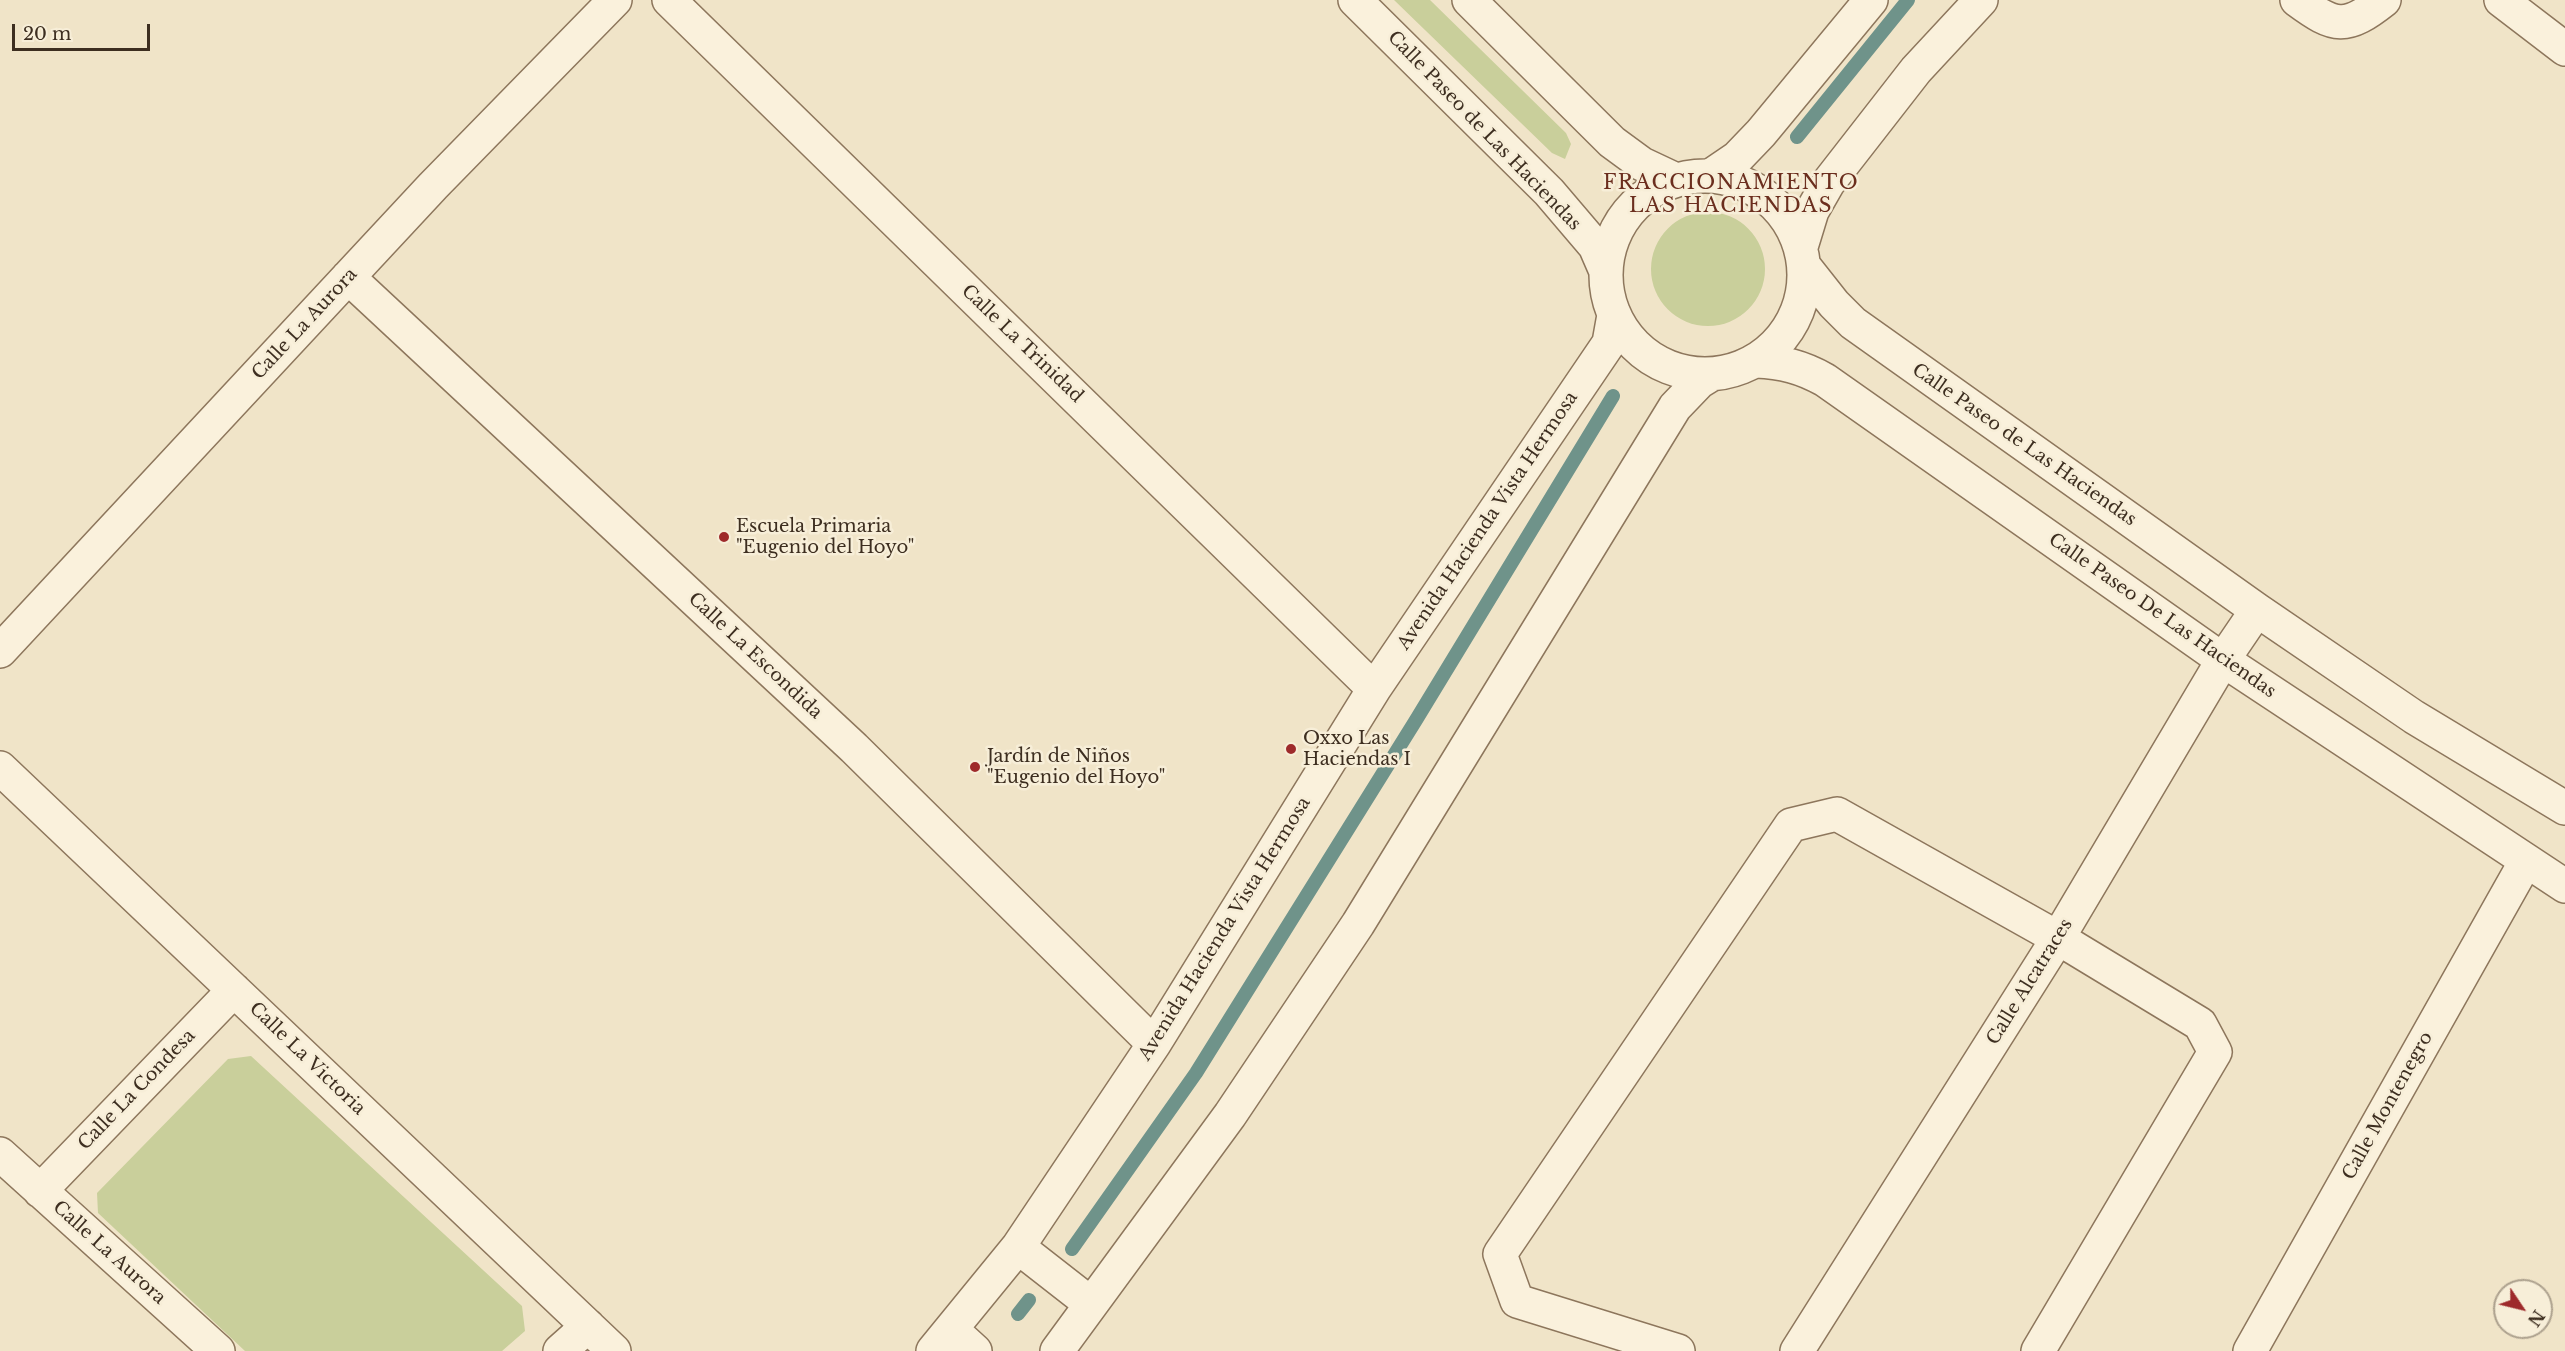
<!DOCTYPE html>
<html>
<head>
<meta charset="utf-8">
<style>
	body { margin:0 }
	#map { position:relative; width:2565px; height:1351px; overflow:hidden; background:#f0e4c8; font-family:"Libre Baskerville",serif }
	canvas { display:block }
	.north { position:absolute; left:2493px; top:1279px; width:60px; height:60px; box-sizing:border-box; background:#f7eed8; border:2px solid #ada18e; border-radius:50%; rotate:125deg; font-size:16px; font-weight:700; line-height:24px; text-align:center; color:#3d2e20 }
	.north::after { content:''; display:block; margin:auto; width:21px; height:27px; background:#9e2a2b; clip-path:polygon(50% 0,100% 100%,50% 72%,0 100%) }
	.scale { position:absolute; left:12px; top:24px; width:138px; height:27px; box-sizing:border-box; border:3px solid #3d2e20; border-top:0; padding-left:8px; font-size:18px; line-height:21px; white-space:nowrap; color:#3d2e20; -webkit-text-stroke:4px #f7eed8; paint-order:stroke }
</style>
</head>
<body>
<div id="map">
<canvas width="2565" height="1351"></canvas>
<div class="north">N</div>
<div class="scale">20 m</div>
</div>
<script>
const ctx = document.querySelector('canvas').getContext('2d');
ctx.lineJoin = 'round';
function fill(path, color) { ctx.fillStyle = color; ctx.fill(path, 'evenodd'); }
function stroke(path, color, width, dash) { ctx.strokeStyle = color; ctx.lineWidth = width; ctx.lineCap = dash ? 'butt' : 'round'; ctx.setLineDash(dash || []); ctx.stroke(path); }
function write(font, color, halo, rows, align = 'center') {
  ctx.font = font + ' "Libre Baskerville",serif'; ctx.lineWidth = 5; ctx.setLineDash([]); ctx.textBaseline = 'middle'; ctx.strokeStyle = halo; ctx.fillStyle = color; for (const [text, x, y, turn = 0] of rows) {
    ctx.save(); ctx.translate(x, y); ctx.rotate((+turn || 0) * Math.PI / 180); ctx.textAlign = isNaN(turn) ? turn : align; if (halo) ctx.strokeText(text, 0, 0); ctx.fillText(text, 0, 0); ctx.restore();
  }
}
const green = new Path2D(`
	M1394 0H1430L1566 133 1571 144 1565 159 1552 153Z
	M1651 269a57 57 0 1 1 114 0a57 57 0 1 1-114 0Z
	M251 1056 522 1306 525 1331 502 1351H245L98 1213 97 1193 228 1059Z`);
const stream = new Path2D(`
	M1797 137 1908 0
	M1072 1249 1196 1073 1416 720 1613 396
	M1018 1314 1029 1300`);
const minor = new Path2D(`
	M669 0 1374 689
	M1355 0 1549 192 1595 246 1605 269
	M1469 0 1612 142 1642 164 1676 180
	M2297 0C2335 28 2346 30 2384 0
	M2501 0 2565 49
	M1712 175 1737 158 1761 133 1871 0
	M1606 275a99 99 0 1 1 198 0a99 99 0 1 1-198 0Z
	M1801 247 1812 211 1828 183 1916 70 1981 0
	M1804 266 1834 304 1853 323 2257 610 2414 717 2565 808
	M348 277 854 748 1154 1044
	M1756 361C1782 362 1802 367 1825 380L2223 660 2565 886
	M0 651 433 186 615 0
	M0 768 614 1351
	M0 1154 218 1351
	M40 1191 234 990
	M1018 1247 1091 1304
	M952 1330 975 1351
	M560 1351 588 1326
	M933 1351 1018 1247 1154 1044 1374 689 1609 343 1614 315
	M1057 1351 1230 1115 1358 924 1675 407 1699 382 1712 374
	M1678 1351 1517 1301 1500 1254 1791 825 1837 814 2058 938 2200 1024 2215 1052 2038 1351
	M1797 1351 2058 938 2223 660 2257 610
	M2250 1351 2526 861`);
const markers = [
	[724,537,6,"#9e2a2b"],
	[1291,749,6,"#9e2a2b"],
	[975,767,6,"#9e2a2b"]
];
const streetNames = [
	["Calle Paseo de Las Haciendas",1484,131,46],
	["Calle La Aurora",305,324,-47],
	["Calle La Trinidad",1022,344,44],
	["Calle Paseo de Las Haciendas",2024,445,35],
	["Avenida Hacienda Vista Hermosa",1488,521,-56],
	["Calle Paseo De Las Haciendas",2162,616,35],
	["Calle La Escondida",755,656,43],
	["Avenida Hacienda Vista Hermosa",1225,929,-58],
	["Calle Alcatraces",2030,982,-58],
	["Calle La Victoria",307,1059,44],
	["Calle La Condesa",137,1090,-46],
	["Calle Montenegro",2388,1106,-61],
	["Calle La Aurora",109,1253,42]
];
const poiNames = [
	["Escuela Primaria",736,527],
	["\"Eugenio del Hoyo\"",736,548],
	["Oxxo Las",1303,739],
	["Haciendas I",1303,760],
	["Jardín de Niños",987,757],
	["\"Eugenio del Hoyo\"",987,778]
];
const neighbourhoodNames = [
	["FRACCIONAMIENTO",1731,183],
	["LAS HACIENDAS",1731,206]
];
fill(green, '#c9cf9b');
stroke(stream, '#6f938a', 14);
stroke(minor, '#8d765c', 36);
stroke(minor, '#faf1dc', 33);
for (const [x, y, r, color] of markers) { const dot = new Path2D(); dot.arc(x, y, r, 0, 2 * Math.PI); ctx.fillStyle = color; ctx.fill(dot); stroke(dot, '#f7eed8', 2); }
write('18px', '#3d2e20', '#f7eed8', streetNames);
write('18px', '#3d2e20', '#f7eed8', poiNames, 'left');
ctx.letterSpacing = '1.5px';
write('20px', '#6b2e1e', '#f7eed8', neighbourhoodNames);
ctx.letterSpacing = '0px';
</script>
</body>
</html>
